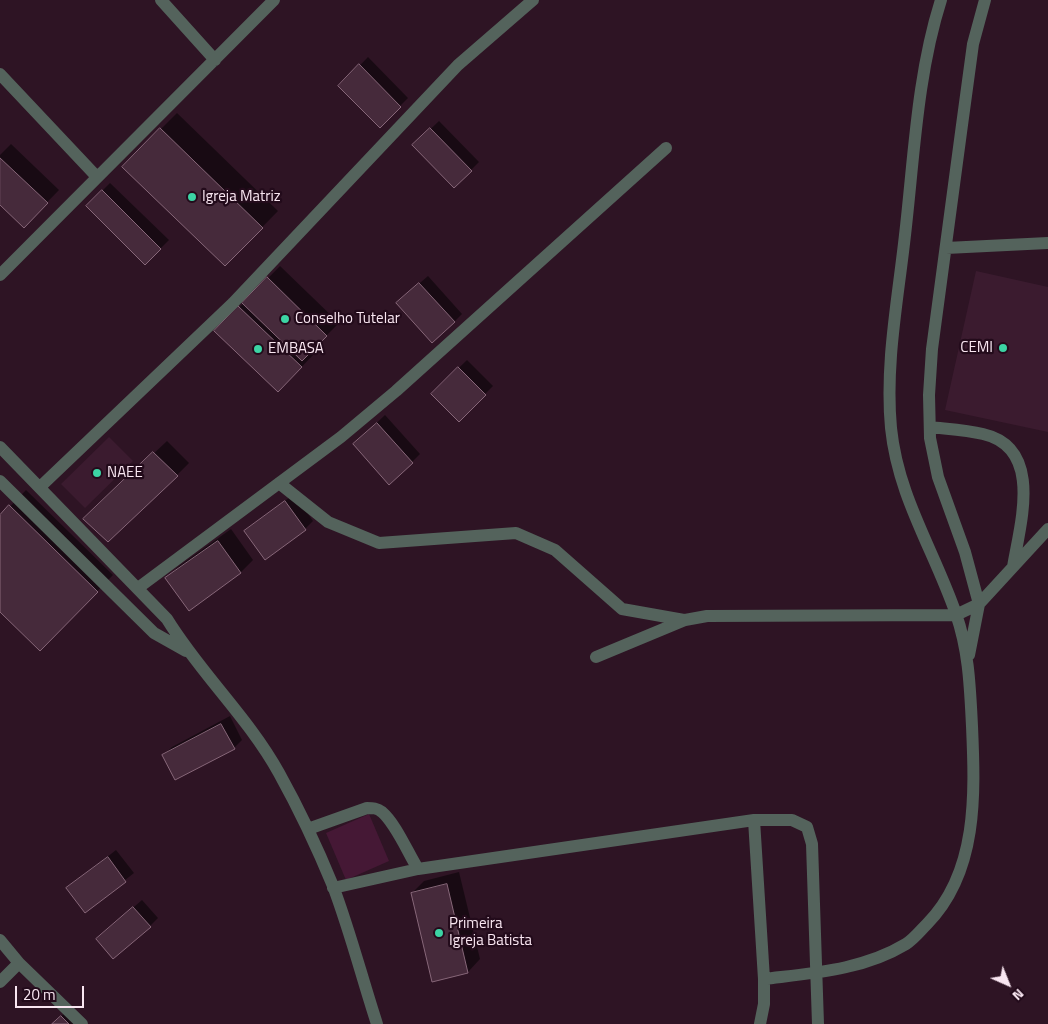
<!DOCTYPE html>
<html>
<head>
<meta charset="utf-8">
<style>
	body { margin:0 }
	#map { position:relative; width:1048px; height:1024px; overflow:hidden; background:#2e1424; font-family:"Titillium Web",sans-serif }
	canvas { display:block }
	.north { position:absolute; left:983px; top:959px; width:50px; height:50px; -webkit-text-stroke:4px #230b1b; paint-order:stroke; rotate:136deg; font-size:14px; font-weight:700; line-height:20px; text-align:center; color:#f9e6f1 }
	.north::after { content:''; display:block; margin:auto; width:18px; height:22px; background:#f9e6f1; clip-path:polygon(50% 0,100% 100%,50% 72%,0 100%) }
	.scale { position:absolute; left:15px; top:986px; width:69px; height:22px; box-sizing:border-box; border:2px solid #f9e6f1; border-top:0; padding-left:6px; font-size:15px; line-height:18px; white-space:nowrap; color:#f9e6f1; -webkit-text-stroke:4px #230b1b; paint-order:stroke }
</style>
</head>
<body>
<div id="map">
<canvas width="1048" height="1024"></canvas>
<div class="north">N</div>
<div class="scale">20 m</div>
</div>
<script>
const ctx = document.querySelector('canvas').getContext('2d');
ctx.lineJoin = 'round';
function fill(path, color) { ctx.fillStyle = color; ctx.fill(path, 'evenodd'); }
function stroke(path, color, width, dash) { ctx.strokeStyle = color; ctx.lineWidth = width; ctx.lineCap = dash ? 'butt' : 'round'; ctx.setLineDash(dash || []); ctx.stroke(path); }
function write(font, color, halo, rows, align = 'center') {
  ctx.font = font + ' "Titillium Web",sans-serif'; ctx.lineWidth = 4.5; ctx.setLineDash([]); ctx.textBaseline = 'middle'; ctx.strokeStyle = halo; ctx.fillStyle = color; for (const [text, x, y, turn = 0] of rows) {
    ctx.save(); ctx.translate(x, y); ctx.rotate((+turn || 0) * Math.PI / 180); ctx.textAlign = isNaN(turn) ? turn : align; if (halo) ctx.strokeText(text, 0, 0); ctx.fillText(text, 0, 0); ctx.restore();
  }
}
const built = new Path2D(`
	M976 271 1048 287V432L945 410Z
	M109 437 133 461 85 508 61 484Z`);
const green = new Path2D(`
	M369 814 389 861 346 880 326 833Z`);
const shadow = new Path2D(`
	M368 57 408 98 380 126 340 86Z
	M177 113 278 211 225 265 123 167Z
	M439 121 479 162 454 187 414 145Z
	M11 144 59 190 24 226 0 203V155Z
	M110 183 169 240 145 264 87 206Z
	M280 266 339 323 311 351 314 354 291 378 216 331Z
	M428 276 462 314 454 322 406 295Z
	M467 360 493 386 459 420 432 394Z
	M385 415 420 454 412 462 363 436Z
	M167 441 189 463 177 475 97 507Z
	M26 490 113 575 40 650 0 610V517Z
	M294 494 313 521 305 529 246 531Z
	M231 529 253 560 241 572 189 609 167 579 179 566Z
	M230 716 242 740 234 748 164 755 172 747Z
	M116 850 134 873 86 911 68 888Z
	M459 872 480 959 468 972 412 893 424 881Z
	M142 900 158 918 150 926 106 931Z
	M70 1008 84 1024H53Z`);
const building = new Path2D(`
	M359 64 401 107 380 128 338 86Z
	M160 128 263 228 225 266 122 167Z
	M430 128 472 171 454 188 412 145Z
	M0 158 48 203 24 228 0 205Z
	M102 190 161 249 145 265 86 206Z
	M267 277 327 336 302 361 242 303Z
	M419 283 455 322 432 343 396 303Z
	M238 306 302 367 278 392 214 331Z
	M458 367 486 395 459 422 431 394Z
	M377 423 413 463 389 485 353 444Z
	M153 452 178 476 108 542 83 519Z
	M285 501 306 530 265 560 244 531Z
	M9 505 98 592 40 651 0 612V515Z
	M218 541 241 573 189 611 165 578Z
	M221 724 235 749 175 780 162 755Z
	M108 857 126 882 85 913 66 888Z
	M447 884 468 973 432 982 411 893Z
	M133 907 151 927 113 959 96 939Z
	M61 1016 69 1024H52Z`);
const minor = new Path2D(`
	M161 0 215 60
	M0 74 97 177
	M946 248 1048 243
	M0 275 274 0
	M930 427C947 429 966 430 983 434 1044 448 1020 524 1013 567
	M0 447 167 619C200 673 248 717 279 773 299 809 317 847 333 886 350 931 362 978 377 1024
	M0 481 154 633 186 651
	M279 483 328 522 379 543 516 533 555 550 622 609 684 620
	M40 487 233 303 458 65 533 0
	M138 588 341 437 396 391 666 148
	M969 655 979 604 965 552 938 477 930 438 929 395 932 349 962 125 973 44 985 0
	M596 657 685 620 707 616 956 615 979 604 1048 529
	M754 820 764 979V1004L760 1024
	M308 829 367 808C373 808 377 808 382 812 396 824 408 853 418 869L333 888
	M418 869 754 820H792L807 827 812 844 818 1024
	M0 940 19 963
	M764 979C813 973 863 970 906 944 914 939 920 931 927 924 978 872 975 795 972 726 970 688 969 651 956 614 934 550 898 497 891 428 885 364 898 299 905 235 914 158 917 75 941 0
	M0 982 19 963 82 1024`);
const markers = [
	[192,197,5,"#3cd4a4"],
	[285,319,5,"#3cd4a4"],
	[1003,348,5,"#3cd4a4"],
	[258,349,5,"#3cd4a4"],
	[97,473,5,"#3cd4a4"],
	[439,933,5,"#3cd4a4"]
];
const poiNames = [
	["Igreja Matriz",202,197],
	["Conselho Tutelar",295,319],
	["CEMI",993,348,"right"],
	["EMBASA",268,349],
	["NAEE",107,473],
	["Primeira",449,924],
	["Igreja Batista",449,941]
];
fill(built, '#3b1b2f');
fill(green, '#451835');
fill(shadow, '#0007');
fill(building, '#462a3b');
stroke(building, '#876779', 1);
stroke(minor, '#54635c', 12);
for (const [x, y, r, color] of markers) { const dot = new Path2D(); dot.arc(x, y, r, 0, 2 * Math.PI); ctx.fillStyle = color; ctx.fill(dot); stroke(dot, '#230b1b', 2); }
write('15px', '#f9e6f1', '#230b1b', poiNames, 'left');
</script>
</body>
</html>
